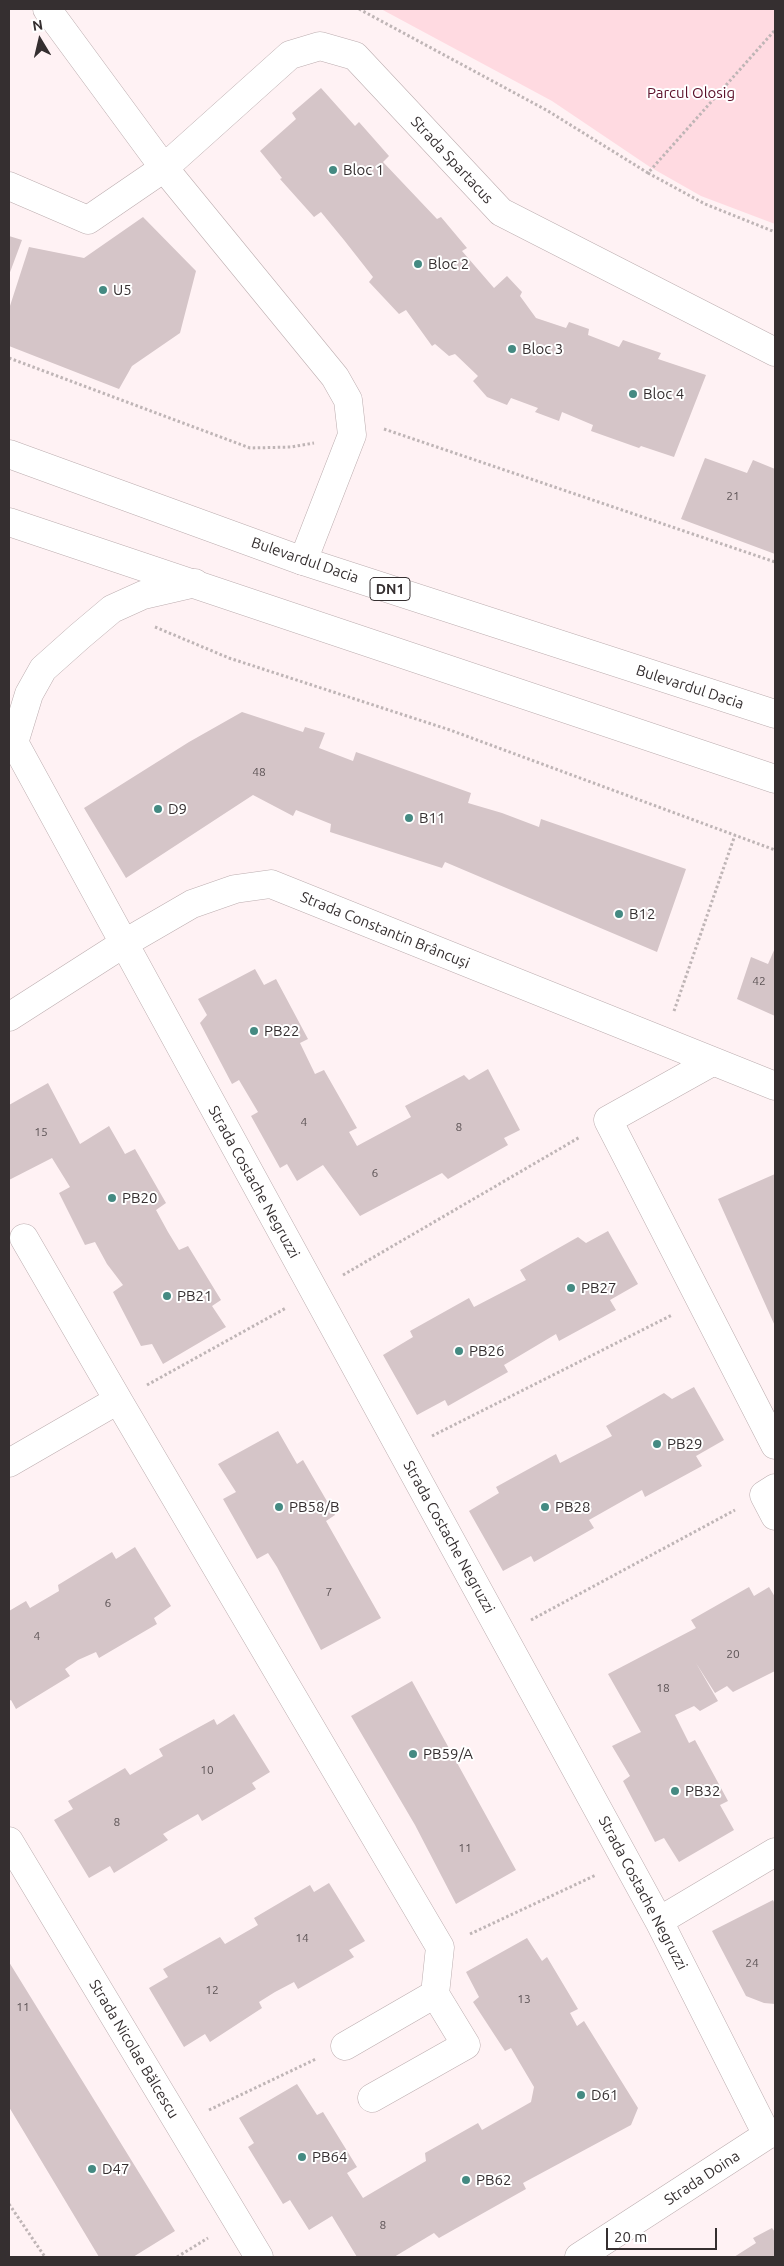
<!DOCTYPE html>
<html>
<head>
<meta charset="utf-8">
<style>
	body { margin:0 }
	#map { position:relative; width:784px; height:2266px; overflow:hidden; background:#fff2f4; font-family:Ubuntu,sans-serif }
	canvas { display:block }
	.frame { position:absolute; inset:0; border:10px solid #352f30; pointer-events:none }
	.north { position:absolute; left:15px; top:15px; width:50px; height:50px; -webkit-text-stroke:4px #fff; paint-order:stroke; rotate:351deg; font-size:14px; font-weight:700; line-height:20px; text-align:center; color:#352f30 }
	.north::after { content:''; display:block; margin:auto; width:18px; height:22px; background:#352f30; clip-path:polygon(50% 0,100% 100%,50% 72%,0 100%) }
	.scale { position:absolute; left:606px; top:2228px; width:111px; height:22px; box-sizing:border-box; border:2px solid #352f30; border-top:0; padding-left:6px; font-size:15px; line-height:18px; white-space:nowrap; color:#352f30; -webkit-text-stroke:4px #fff; paint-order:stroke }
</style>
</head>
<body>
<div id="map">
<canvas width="784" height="2266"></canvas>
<div class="frame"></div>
<div class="north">N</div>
<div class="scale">20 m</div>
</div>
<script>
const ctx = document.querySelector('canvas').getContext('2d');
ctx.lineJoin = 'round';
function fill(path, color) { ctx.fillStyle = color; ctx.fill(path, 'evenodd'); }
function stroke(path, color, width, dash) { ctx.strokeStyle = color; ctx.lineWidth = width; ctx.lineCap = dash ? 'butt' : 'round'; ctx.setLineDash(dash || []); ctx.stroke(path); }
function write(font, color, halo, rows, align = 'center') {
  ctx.font = font + ' Ubuntu,sans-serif'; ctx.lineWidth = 4; ctx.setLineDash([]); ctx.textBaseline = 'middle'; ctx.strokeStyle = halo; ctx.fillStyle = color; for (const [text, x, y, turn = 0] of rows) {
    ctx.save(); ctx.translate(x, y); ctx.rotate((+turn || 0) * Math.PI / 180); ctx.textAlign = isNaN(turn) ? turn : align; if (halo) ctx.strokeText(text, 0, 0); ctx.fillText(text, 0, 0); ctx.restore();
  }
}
const green = new Path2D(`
	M381 9H775V224L701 196 650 167 552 101Z`);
const building = new Path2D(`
	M321 88 355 126 359 122 389 156 383 162 437 219 441 217 467 248 462 251 494 288 507 276 522 292 520 296 536 318 566 328 569 322 589 329 588 335 619 347 623 340 661 353 658 359 706 375 674 457 641 446 639 448 591 431 593 425 562 412 559 421 535 412 538 408 511 398 507 405 487 397 473 381 478 376 455 354 449 356 435 344 432 346 406 310 399 314 369 282 373 277 344 240 321 212 314 217 280 179 282 178 260 151 296 119 292 113Z
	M143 217 196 271 180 333 132 366 119 389 9 346V309L29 247 84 258Z
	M9 236 22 240 9 275Z
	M705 458 747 473 753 460 775 469V554L681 519Z
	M242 712 303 732 305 727 325 733 319 748 353 761 356 752 471 793 468 803 502 813 539 827 541 819 686 869 657 952 445 862 442 868 330 832 331 824 296 810 293 816 253 795 126 878 84 808 189 742Z
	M775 948V1016L737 999 751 957 768 964Z
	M255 969 264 985 276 979 308 1039 300 1043 315 1074 324 1070 357 1128 349 1132 357 1146 411 1117 405 1106 464 1075 469 1080 488 1069 520 1130 504 1138 508 1145 448 1179 442 1173 360 1216 323 1165 297 1181 287 1164 280 1168 251 1116 258 1112 239 1080 232 1084 200 1023 207 1015 198 999Z
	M48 1083 80 1144 109 1126 125 1154 135 1149 166 1203 156 1210 168 1232 179 1250 188 1246 221 1300 212 1306 226 1327 163 1364 152 1344 141 1346 113 1292 123 1285 107 1264 95 1242 85 1245 59 1193 70 1187 52 1158 9 1180V1105Z
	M775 1174V1326L718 1199Z
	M608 1231 638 1284 610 1300 616 1310 559 1341 556 1334 504 1365 508 1372 448 1406 445 1400 417 1415 383 1355 413 1337 410 1331 469 1298 474 1307 526 1280 520 1270 578 1237 586 1243Z
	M694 1387 724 1440 696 1456 702 1466 645 1497 642 1490 589 1520 594 1528 534 1562 531 1556 503 1571 469 1511 499 1493 496 1487 556 1454 560 1463 612 1436 606 1426 664 1393 672 1399Z
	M278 1431 297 1464 303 1460 335 1515 326 1521 381 1618 321 1650 277 1567 268 1553 257 1559 223 1499 236 1492 218 1464Z
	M135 1547 171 1606 154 1618 157 1624 99 1658 96 1652 78 1660 65 1669 70 1676 16 1709 11 1700 9 1701V1611L26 1601 30 1608 59 1591 58 1585 112 1552 116 1559Z
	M749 1587 754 1596 769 1587 775 1597V1671L733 1692 727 1686 715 1693 696 1663 718 1701 700 1711 694 1706 675 1715 689 1743 695 1740 728 1801 720 1805 734 1830 679 1862 664 1838 655 1842 623 1781 630 1776 612 1746 641 1732 608 1674 696 1628 691 1620Z
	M412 1681 516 1870 456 1904 415 1825 351 1716Z
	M234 1714 270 1772 252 1783 256 1789 202 1821 198 1814 163 1834 168 1840 114 1873 110 1866 89 1878 54 1820 73 1809 68 1801 125 1768 130 1775 163 1756 159 1749 214 1719 217 1725Z
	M329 1883 365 1941 349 1950 354 1957 298 1989 294 1982 275 1992 259 2002 262 2008 210 2042 205 2034 184 2047 149 1988 168 1977 163 1969 220 1937 225 1944 258 1925 254 1918 310 1885 314 1892Z
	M773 1900 775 1904V2004L764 2003 746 1996 712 1931Z
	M527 1938 542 1961 547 1957 578 2009 570 2013 577 2026 584 2021 638 2108 631 2125 523 2183 526 2189 439 2238 434 2233 394 2257H357L332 2216 309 2230 290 2200 283 2204 248 2147 254 2143 239 2118 297 2084 317 2115 323 2112 357 2167 347 2173 363 2198 426 2161 425 2153 478 2123 482 2130 531 2102 534 2087 511 2048 505 2051 473 2002 479 1997 466 1972Z
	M9 1962 175 2231 133 2257H99L9 2107Z
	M772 2228 775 2232V2257H734L756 2243 753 2238Z`);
const path = new Path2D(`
	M359 9 548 111 648 173 775 30
	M648 173 705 204 775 232
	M9 358 250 448 291 447 314 443
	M384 429 775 562
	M155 627 229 658 450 730 775 850
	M674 1011 735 835
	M343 1275 580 1137
	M147 1385 286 1308
	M432 1436 672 1315
	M531 1620 735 1510
	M470 1934 596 1875
	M209 2110 316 2059
	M9 2204 45 2257
	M177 2257 208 2238`);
const minor = new Path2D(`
	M47 9 164 168 335 377 348 400 352 435 303 561
	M9 186 88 220 164 168 290 55 320 46 355 56 501 212 775 352
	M9 733 659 1921 767 2135
	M14 743 29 694 43 669 80 636 112 609 143 595 195 583
	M9 1017 123 944 192 904 235 889 271 884 775 1086
	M712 1062 608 1120 775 1445
	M24 1238 118 1400
	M9 1463 118 1400 440 1947 435 1994 345 2046
	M775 1488 764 1495 775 1516
	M9 1841 259 2257
	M659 1921 775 1852
	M372 2098 466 2045 435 1994
	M579 2257 767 2135 775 2133`);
const primary = new Path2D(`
	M9 454 303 561 775 714
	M9 522 775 779`);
const markers = [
	[333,170,5,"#448a82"],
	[418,264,5,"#448a82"],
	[103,290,5,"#448a82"],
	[512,349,5,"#448a82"],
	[633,394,5,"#448a82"],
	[158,809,5,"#448a82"],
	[409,818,5,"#448a82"],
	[619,914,5,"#448a82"],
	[254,1031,5,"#448a82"],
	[112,1198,5,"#448a82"],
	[571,1288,5,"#448a82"],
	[167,1296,5,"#448a82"],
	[459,1351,5,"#448a82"],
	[657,1444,5,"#448a82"],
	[279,1507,5,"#448a82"],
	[545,1507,5,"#448a82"],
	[413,1754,5,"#448a82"],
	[675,1791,5,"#448a82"],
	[581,2095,5,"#448a82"],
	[302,2157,5,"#448a82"],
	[92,2169,5,"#448a82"],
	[466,2180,5,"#448a82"]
];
const numberNames = [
	["21",733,496],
	["48",259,772],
	["42",759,981],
	["4",304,1122],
	["8",459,1127],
	["15",41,1132],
	["6",375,1173],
	["7",329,1592],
	["6",108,1603],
	["4",37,1636],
	["20",733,1654],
	["18",663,1688],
	["10",207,1770],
	["8",117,1822],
	["11",465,1848],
	["14",302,1938],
	["24",752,1963],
	["12",212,1990],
	["13",524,1999],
	["11",23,2007],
	["8",383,2225]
];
const shields = [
	[390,589,40]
];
const shieldNames = [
	["DN1",390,589]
];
const parkNames = [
	["Parcul Olosig",691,93]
];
const streetNames = [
	["Strada Spartacus",452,160,47],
	["Bulevardul Dacia",305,560,19],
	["Bulevardul Dacia",690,687,18],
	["Strada Constantin Brâncuși",385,930,22],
	["Strada Costache Negruzzi",254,1182,61],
	["Strada Costache Negruzzi",449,1537,61],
	["Strada Costache Negruzzi",643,1893,62],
	["Strada Nicolae Bălcescu",134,2049,59],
	["Strada Doina",702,2178,-33]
];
const poiNames = [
	["Bloc 1",343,170],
	["Bloc 2",428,264],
	["U5",113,290],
	["Bloc 3",522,349],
	["Bloc 4",643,394],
	["D9",168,809],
	["B11",419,818],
	["B12",629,914],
	["PB22",264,1031],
	["PB20",122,1198],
	["PB27",581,1288],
	["PB21",177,1296],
	["PB26",469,1351],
	["PB29",667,1444],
	["PB58/B",289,1507],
	["PB28",555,1507],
	["PB59/A",423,1754],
	["PB32",685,1791],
	["D61",591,2095],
	["PB64",312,2157],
	["D47",102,2169],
	["PB62",476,2180]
];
fill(green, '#ffdae1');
fill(building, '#d5c5c8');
stroke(minor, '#bcadaf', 29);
stroke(primary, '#bcadaf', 29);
stroke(path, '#bfb5b6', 3, [2.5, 2.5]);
stroke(minor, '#fff', 28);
stroke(primary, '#fff', 28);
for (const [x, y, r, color] of markers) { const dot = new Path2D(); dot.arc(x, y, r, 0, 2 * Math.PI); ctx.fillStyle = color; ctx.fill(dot); stroke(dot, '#fff', 2); }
write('12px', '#5d5456', null, numberNames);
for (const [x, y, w] of shields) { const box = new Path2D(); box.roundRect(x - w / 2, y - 11.5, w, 23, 4); ctx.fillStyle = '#fff'; ctx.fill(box); stroke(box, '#352f30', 1); }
write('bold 14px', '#352f30', null, shieldNames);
write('15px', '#5b1029', '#fff', parkNames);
write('15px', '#352f30', '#fff', streetNames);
write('15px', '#352f30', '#fff', poiNames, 'left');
</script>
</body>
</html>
